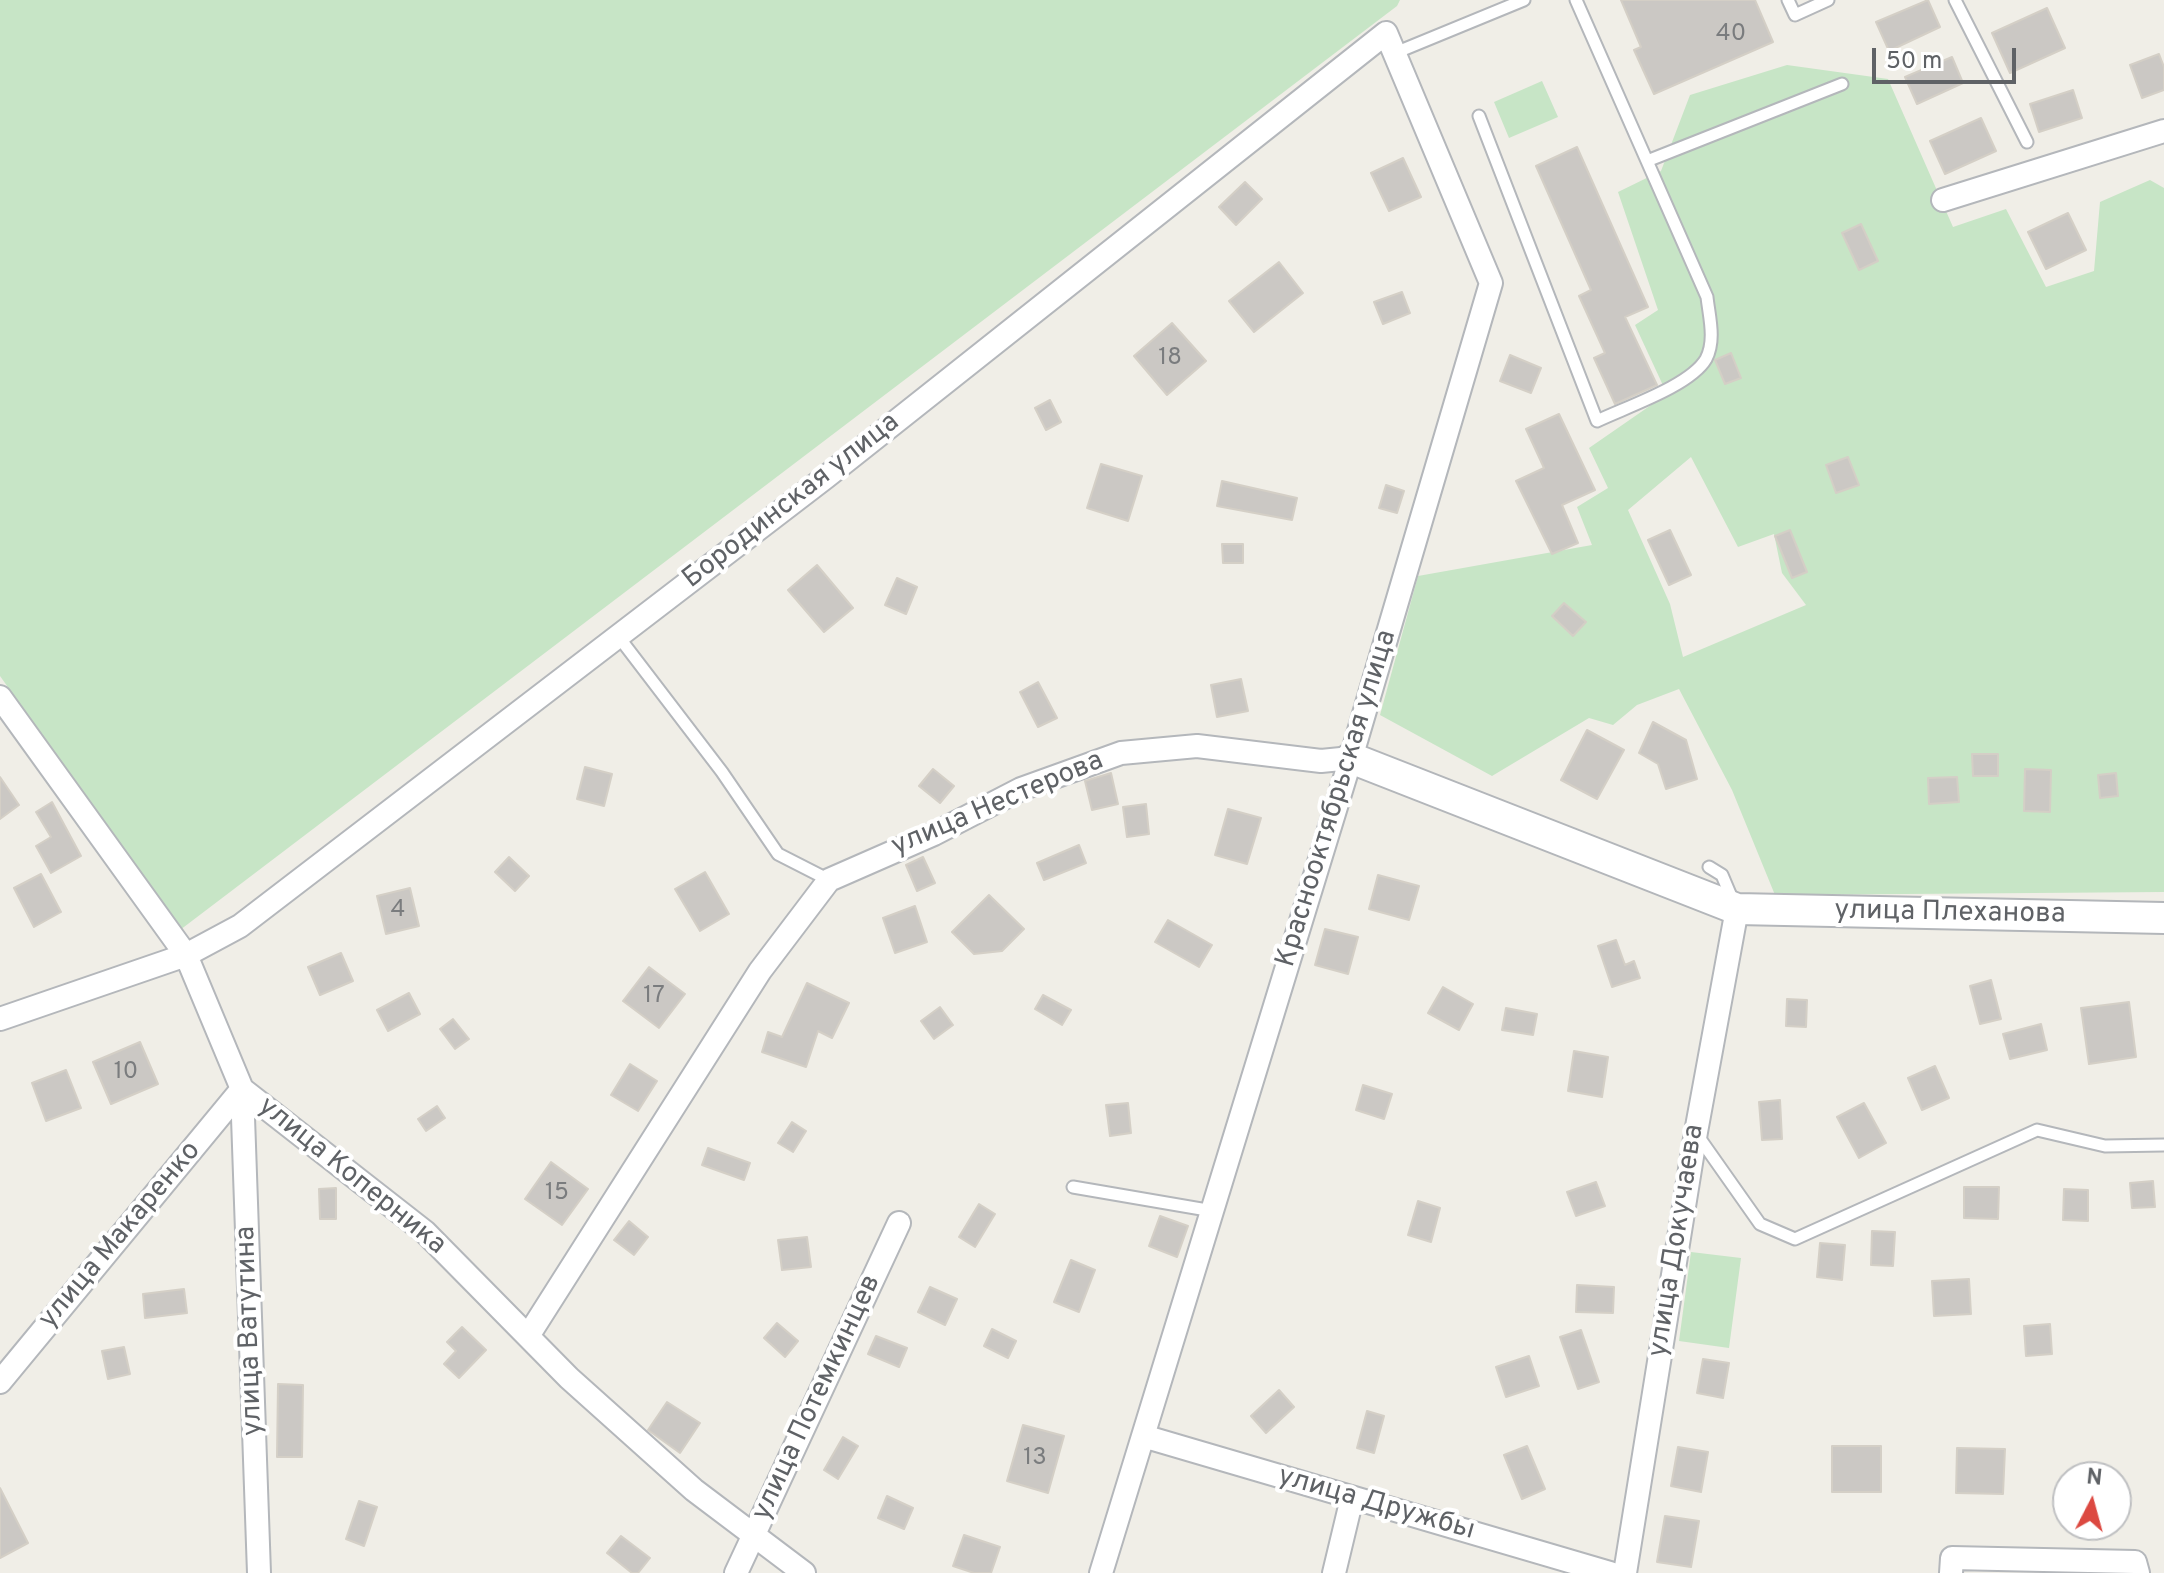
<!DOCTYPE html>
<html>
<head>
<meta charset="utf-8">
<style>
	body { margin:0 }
	#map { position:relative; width:2164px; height:1573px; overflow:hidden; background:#f0eee7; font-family:Overpass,sans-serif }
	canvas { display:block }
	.north { position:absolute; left:2052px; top:1461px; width:80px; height:80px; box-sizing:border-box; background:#fff; border:2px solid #bfc0c2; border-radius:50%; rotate:6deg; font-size:22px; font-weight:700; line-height:32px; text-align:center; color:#5f6266 }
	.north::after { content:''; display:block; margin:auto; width:28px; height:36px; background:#dc4941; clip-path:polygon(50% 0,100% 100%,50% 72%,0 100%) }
	.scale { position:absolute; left:1872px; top:48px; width:144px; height:36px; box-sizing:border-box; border:4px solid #5f6266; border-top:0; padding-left:10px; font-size:24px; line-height:28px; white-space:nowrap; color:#5f6266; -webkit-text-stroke:6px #fff; paint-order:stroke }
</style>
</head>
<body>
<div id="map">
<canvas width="2164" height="1573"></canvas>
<div class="north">N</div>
<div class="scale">50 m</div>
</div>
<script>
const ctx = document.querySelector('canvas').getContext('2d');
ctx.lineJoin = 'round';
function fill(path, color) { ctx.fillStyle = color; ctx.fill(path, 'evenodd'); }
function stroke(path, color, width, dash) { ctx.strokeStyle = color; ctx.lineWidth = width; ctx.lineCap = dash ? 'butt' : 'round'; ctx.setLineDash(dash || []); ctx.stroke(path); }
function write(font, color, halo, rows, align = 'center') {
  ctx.font = font + ' Overpass,sans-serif'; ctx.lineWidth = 8; ctx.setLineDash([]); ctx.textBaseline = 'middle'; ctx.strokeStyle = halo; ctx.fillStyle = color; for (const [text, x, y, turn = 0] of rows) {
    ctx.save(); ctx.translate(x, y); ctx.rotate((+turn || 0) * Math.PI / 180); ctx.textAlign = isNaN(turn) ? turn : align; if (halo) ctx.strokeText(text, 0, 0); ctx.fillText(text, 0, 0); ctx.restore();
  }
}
const green = new Path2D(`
	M0 0H1400L1397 6 180 930 0 676Z
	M1787 65 1888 79 1953 227 2006 209 2046 287 2094 271 2100 202 2150 180 2164 188V892L1775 895 1732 790 1679 689 1637 705 1613 725 1589 718 1492 776 1380 715 1418 576 1592 545 1577 507 1608 488 1589 448 1667 394 1635 325 1658 310 1618 192 1661 171 1690 95ZM1691 457 1738 547 1774 534 1782 573 1806 605 1683 657 1670 604 1628 510Z
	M1542 81 1558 117 1509 138 1494 102Z
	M1691 1252 1741 1258 1729 1348 1679 1341Z`);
const building = new Path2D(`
	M1621 0H1755L1773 42 1654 94 1634 50 1641 47Z
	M1928 0 1940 27 1889 51 1876 22Z
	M2047 8 2065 48 2010 73 1992 33Z
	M2159 54 2164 67V90L2142 98 2130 65Z
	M1952 57 1963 83 1917 104 1905 77Z
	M2073 90 2082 118 2039 132 2030 104Z
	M1981 118 1996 151 1945 174 1930 141Z
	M1577 147 1648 307 1625 317 1657 385 1615 404 1594 358 1605 353 1579 296 1591 290 1536 166Z
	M1403 158 1421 197 1389 211 1371 173Z
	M1245 182 1262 199 1236 225 1219 207Z
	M2068 213 2086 250 2046 269 2028 232Z
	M1861 224 1878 261 1859 270 1842 233Z
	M1279 262 1303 293 1254 332 1229 301Z
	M1402 292 1410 313 1383 324 1374 302Z
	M1172 323 1206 361 1167 395 1134 356Z
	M1731 353 1741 378 1725 384 1715 360Z
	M1510 355 1541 368 1531 393 1500 381Z
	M1050 400 1061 422 1046 430 1035 408Z
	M1559 414 1595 490 1562 505 1578 543 1552 554 1516 481 1544 468 1526 429Z
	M1848 457 1859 485 1836 493 1826 465Z
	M1101 464 1142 476 1128 521 1087 508Z
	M1222 481 1297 498 1292 520 1217 506Z
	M1386 485 1404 491 1397 513 1379 508Z
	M1670 530 1691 575 1669 585 1648 540Z
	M1790 530 1807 572 1792 578 1775 536Z
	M1222 544H1243V563H1223Z
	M817 565 853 608 824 632 788 590Z
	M897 578 917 587 906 614 885 605Z
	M1564 603 1586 622 1573 636 1552 616Z
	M1241 679 1248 711 1217 717 1211 685Z
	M1038 682 1057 718 1038 727 1020 692Z
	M1653 722 1686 740 1697 779 1666 789 1658 764 1639 753Z
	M1587 730 1624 750 1597 799 1561 780Z
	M1972 754H1998V776H1973Z
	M585 767 612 774 604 806 577 799Z
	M933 769 954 786 940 803 919 786Z
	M2025 769 2051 770 2050 812 2024 811Z
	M1111 773 1118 804 1092 810 1085 781Z
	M2116 773 2118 796 2100 798 2098 775Z
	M0 777 19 805 0 819Z
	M1957 777 1959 802 1929 804 1928 778Z
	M52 802 81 856 51 873 36 846 51 837 36 812Z
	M1146 804 1149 834 1127 837 1123 807Z
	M1228 809 1261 818 1247 864 1215 855Z
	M1079 845 1086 863 1044 880 1037 863Z
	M509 857 529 876 515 891 495 872Z
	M923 857 935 883 917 891 906 865Z
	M705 872 729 914 700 931 675 889Z
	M41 874 61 912 34 927 14 888Z
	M1378 875 1419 886 1409 920 1369 909Z
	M410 888 419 926 386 934 377 896Z
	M989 895 1024 929 1002 951 974 954 952 932Z
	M915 906 927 942 895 953 883 918Z
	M1168 920 1212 945 1199 967 1155 942Z
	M1325 929 1358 937 1348 974 1315 965Z
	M1616 940 1625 965 1634 961 1640 978 1612 987 1598 946Z
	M341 953 353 981 320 995 308 967Z
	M649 967 685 994 659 1028 623 1001Z
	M1991 980 2001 1019 1980 1024 1970 986Z
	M807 983 849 1003 832 1038 818 1031 806 1067 762 1052 768 1032 782 1037Z
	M1443 987 1473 1004 1459 1030 1428 1013Z
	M409 993 420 1014 388 1031 377 1010Z
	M1043 995 1071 1010 1062 1025 1035 1009Z
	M1787 999 1807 1000 1806 1027 1786 1026Z
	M2129 1002 2136 1057 2089 1064 2081 1008Z
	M940 1007 953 1025 934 1039 921 1021Z
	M1506 1008 1537 1014 1533 1035 1502 1030Z
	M453 1019 469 1039 455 1049 440 1029Z
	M2041 1024 2047 1050 2010 1059 2003 1034Z
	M140 1042 158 1084 111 1104 93 1062Z
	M1574 1051 1608 1057 1602 1097 1568 1091Z
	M630 1064 657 1081 638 1111 611 1095Z
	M1935 1066 1949 1098 1922 1110 1908 1078Z
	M66 1070 81 1108 46 1121 32 1083Z
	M1363 1085 1392 1094 1384 1119 1356 1110Z
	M1780 1100 1782 1139 1762 1140 1759 1102Z
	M1128 1103 1131 1133 1110 1136 1106 1105Z
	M1864 1103 1886 1143 1859 1158 1837 1117Z
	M437 1106 445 1118 426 1131 418 1119Z
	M792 1122 806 1131 793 1152 778 1143Z
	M708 1148 750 1163 744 1180 702 1165Z
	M551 1162 588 1189 562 1225 525 1199Z
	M2153 1181 2155 1207 2132 1208 2130 1183Z
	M1596 1182 1605 1206 1576 1216 1567 1192Z
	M1964 1187H1999L1998 1219 1964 1218Z
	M336 1188V1219H320L319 1189Z
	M2064 1189 2088 1190V1221L2063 1220Z
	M1418 1201 1440 1208 1431 1242 1408 1235Z
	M979 1204 995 1214 975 1247 959 1237Z
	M1160 1216 1188 1226 1177 1257 1149 1246Z
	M629 1221 648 1237 634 1255 614 1240Z
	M1872 1231 1895 1232 1893 1266 1871 1265Z
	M807 1237 811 1267 782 1270 778 1240Z
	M1820 1243 1845 1245 1842 1280 1817 1277Z
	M1071 1260 1095 1270 1079 1312 1054 1302Z
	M1969 1279 1971 1314 1934 1316 1932 1281Z
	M1577 1285 1614 1287 1613 1313 1576 1312Z
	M930 1287 957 1299 945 1325 918 1312Z
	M184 1289 187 1313 145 1318 143 1294Z
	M777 1323 798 1341 785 1357 764 1338Z
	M2050 1324 2052 1354 2026 1356 2024 1326Z
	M462 1327 486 1350 459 1378 444 1364 456 1351 447 1342Z
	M992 1329 1016 1341 1008 1358 984 1346Z
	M1581 1330 1599 1382 1578 1389 1560 1337Z
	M876 1336 907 1348 899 1367 868 1354Z
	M124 1347 130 1374 108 1379 102 1351Z
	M1529 1356 1539 1386 1506 1397 1496 1367Z
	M1703 1359 1729 1363 1723 1398 1697 1393Z
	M278 1384 303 1385 302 1457H277Z
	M1279 1390 1294 1407 1266 1433 1251 1416Z
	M667 1402 700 1423 680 1453 648 1430Z
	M1367 1411 1384 1416 1374 1453 1357 1448Z
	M1023 1425 1064 1436 1048 1493 1007 1481Z
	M843 1437 858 1446 838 1479 824 1470Z
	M1527 1446 1545 1489 1522 1499 1504 1455Z
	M1832 1446H1881V1492H1832Z
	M1678 1447 1708 1452 1701 1492 1671 1486Z
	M1957 1448 2005 1449 2003 1494 1956 1493Z
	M0 1488 28 1543 0 1558Z
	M887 1496 913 1508 904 1529 878 1518Z
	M359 1501 377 1507 364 1546 346 1539Z
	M1665 1516 1699 1521 1691 1567 1657 1562Z
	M964 1535 1000 1547 991 1573H974L953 1566Z
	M621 1536 650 1558 638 1573H632L607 1553Z`);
const lane = new Path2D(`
	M1788 0 1795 15 1828 0
	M1955 0 2027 142
	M1395 53 1524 0
	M1479 116 1597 421C1626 407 1690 386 1706 359 1716 340 1709 316 1707 297L1576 0
	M1647 161 1842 84
	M618 636 722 772 778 854 829 880
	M1709 867 1722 875 1733 901
	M1698 1136 1760 1224 1795 1239 2037 1130 2105 1146 2164 1145
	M1073 1187 1213 1211`);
const street = new Path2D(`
	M1943 200 2164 131
	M0 697 186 955 242 1089 425 1232 569 1378 694 1490 804 1573
	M0 1019 186 955 240 926 826 477 1386 33 1491 283 1351 758 1101 1573
	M242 1089 259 1573
	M528 1336 760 971 829 880 934 834 1021 789 1121 753 1197 746 1321 761 1351 758
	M0 1382 242 1089
	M1143 1436 1610 1573
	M736 1573 899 1223
	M1334 1573 1352 1498
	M1625 1573 1696 1132 1737 909
	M1951 1573 1952 1558 2135 1562 2138 1573`);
const secondary = new Path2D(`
	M1351 758 1737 909 2164 918`);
const numberNames = [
	["40",1731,35],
	["18",1170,359],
	["4",398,911],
	["17",654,997],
	["10",126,1073],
	["15",557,1194],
	["13",1035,1459]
];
const streetNames = [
	["Бородинская улица",792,502,-38],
	["Краснооктябрьская улица",1338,799,-73],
	["улица Нестерова",998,805,-23],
	["улица Плеханова",1950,914,1],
	["улица Коперника",351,1177,39],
	["улица Макаренко",121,1236,-50],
	["улица Докучаева",1678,1241,-81],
	["улица Ватутина",251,1331,-92],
	["улица Потемкинцев",818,1398,-65],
	["улица Дружбы",1376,1505,16]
];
fill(green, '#c7e5c6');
fill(building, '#cbc8c4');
stroke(building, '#d4cfc6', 2);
stroke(lane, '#b4b7bb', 15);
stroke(street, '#b4b7bb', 26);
stroke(secondary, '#b3b6ba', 34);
stroke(lane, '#fff', 11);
stroke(street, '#fff', 22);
stroke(secondary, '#fff', 30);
write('24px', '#7a7c7e', null, numberNames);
write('28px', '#5f6266', '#fff', streetNames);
</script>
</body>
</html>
